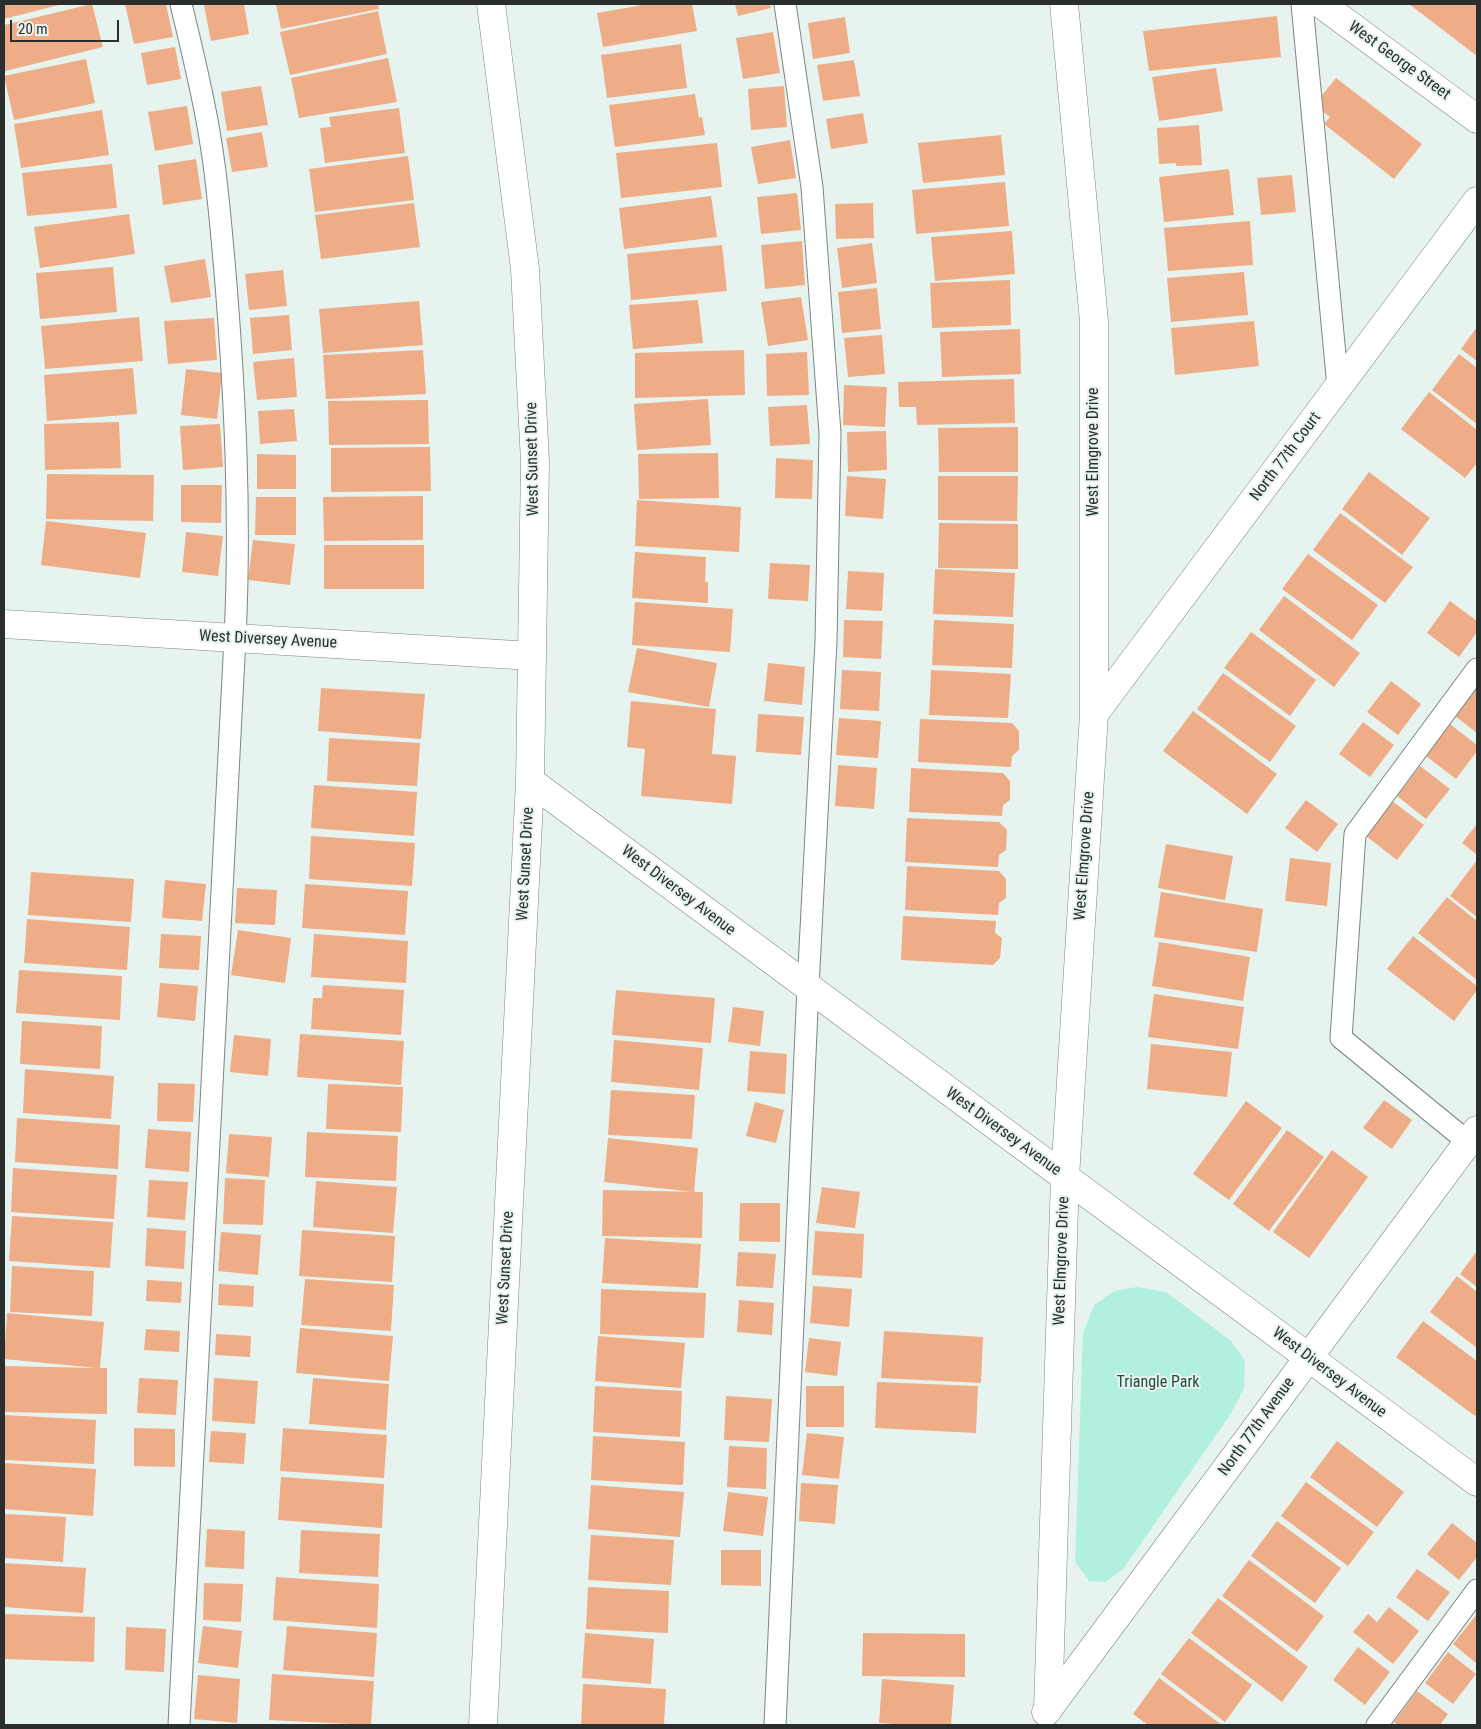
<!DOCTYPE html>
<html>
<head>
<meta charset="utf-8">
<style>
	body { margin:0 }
	#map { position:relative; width:1481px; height:1729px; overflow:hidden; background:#e7f3ef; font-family:"Roboto Condensed",sans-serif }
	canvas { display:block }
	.frame { position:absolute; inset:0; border:5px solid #2a2e2d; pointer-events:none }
	.scale { position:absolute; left:10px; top:20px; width:109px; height:22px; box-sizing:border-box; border:2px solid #2a2e2d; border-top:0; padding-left:6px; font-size:15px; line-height:18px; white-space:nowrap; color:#2a2e2d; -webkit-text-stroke:4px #e7f3ef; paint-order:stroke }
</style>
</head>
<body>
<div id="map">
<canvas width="1481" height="1729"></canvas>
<div class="frame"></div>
<div class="scale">20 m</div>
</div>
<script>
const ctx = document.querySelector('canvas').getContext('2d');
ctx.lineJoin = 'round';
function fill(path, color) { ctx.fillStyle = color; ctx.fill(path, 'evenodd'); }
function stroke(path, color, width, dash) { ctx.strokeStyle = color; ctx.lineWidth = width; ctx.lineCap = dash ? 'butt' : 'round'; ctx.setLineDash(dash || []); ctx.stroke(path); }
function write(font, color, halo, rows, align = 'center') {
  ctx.font = font + ' "Roboto Condensed",sans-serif'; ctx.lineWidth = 4; ctx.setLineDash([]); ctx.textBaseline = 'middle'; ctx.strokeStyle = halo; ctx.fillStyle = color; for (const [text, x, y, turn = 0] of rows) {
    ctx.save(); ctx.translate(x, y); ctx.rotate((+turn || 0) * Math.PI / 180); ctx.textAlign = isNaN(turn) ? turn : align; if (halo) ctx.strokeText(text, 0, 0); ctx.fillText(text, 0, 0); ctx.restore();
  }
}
const green = new Path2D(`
	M1137 1287 1166 1292 1231 1341 1245 1361 1244 1388 1232 1412 1124 1568 1106 1582 1089 1581 1075 1562 1083 1333 1094 1305 1115 1291Z`);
const building = new Path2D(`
	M4 4H63L4 19Z
	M92 4 103 47 5 71 4 25Z
	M125 4H166L173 37 134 44Z
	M212 4H244L249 34 211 41 204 5Z
	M276 4H378L379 9 281 29Z
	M648 4H692L697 31 603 47 597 13Z
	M735 4H770L771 8 738 16Z
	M1409 4H1477V56Z
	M378 11 387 54 290 75 280 32Z
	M1277 16 1281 57 1149 71 1143 31Z
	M845 17 850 53 813 59 808 23Z
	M773 32 780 73 743 79 736 38Z
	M681 44 687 88 607 98 601 55Z
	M175 47 181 79 147 85 141 53Z
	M388 58 397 102 299 118 291 78Z
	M86 59 95 103 14 120 4 76Z
	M854 60 860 96 823 101 817 65Z
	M1216 68 1223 111 1159 121 1152 77Z
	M1336 78 1422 144 1394 179 1324 124 1330 117 1314 105Z
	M261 86 268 125 227 131 221 92Z
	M784 86 787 127 751 130 748 89Z
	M695 94 699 118 702 117 705 135 615 147 609 105Z
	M187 106 193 144 155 151 148 112Z
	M399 108 405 153 325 163 320 128 331 127 329 117Z
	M102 110 109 155 21 168 14 124Z
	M863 113 868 143 831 149 826 119Z
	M1199 125 1202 165 1176 166V163L1159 164 1157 128Z
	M262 132 268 167 232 172 226 138Z
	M1001 135 1005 175 923 183 918 143Z
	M790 140 796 178 758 184 751 147Z
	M717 143 722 187 621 198 616 153Z
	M408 156 414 200 315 212 309 169Z
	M196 159 202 199 163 205 158 165Z
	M112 164 117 208 27 216 22 173Z
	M1229 169 1234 215 1164 222 1159 177Z
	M1292 175 1296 212 1261 215 1257 178Z
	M1005 182 1009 226 916 234 912 190Z
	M797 193 801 230 761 234 757 197Z
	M711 196 717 237 624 249 619 208Z
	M414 203 420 247 321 259 315 215Z
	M873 203 874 238 836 239 835 204Z
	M129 214 135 254 40 268 34 227Z
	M1250 221 1253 265 1168 271 1164 228Z
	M1012 231 1015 274 935 281 931 237Z
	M802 241 805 285 765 289 761 245Z
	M872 243 877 283 842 288 837 248Z
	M722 245 727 291 631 300 627 254Z
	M205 259 211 297 171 303 164 266Z
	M113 267 117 312 40 319 36 273Z
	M283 270 287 306 249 310 245 274Z
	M1244 272 1248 315 1171 322 1167 278Z
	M1010 280 1011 325 932 328 930 283Z
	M877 288 881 329 842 333 838 292Z
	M801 297 808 340 768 346 761 302Z
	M698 300 703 343 633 349 629 305Z
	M419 301 423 345 323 353 319 309Z
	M289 315 292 350 253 354 250 318Z
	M139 317 143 361 45 369 41 326Z
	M214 318 217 360 168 364 164 321Z
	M1254 321 1259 366 1175 375 1171 328Z
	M1477 327V361L1461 349Z
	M1020 329 1021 374 942 377 940 332Z
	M882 335 885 374 848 377 844 338Z
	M423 350 426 394 326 399 323 355Z
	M744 350 745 395 635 398V353Z
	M807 352 809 395 767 396 766 354Z
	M1459 354 1477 368V424L1432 390Z
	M294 358 297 397 257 400 253 362Z
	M133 368 137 414 47 421 44 375Z
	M186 369 222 373 217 419 181 415Z
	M1014 379 1015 423 917 425 916 407H899L898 382Z
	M844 385 887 387 885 427 843 425Z
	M1429 392 1477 430V463L1465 478 1401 429Z
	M708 399 711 445 637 450 634 404Z
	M428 400 429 444 329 445 328 401Z
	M807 405 810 444 770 446 768 407Z
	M294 409 297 441 260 444 258 411Z
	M119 422 121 468 45 470 44 424Z
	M220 424 223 467 183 470 180 426Z
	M1018 427V472H939L938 428Z
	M886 431 887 470 848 472 847 432Z
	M430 447 431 491 331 492V448Z
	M718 453 719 498 639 499 638 454Z
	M257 454 296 455V489H257Z
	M776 458 813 460 812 499 775 498Z
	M1369 472 1430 518 1402 555 1342 509Z
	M47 474 154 475 153 521 46 519Z
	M847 476 886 479 883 519 845 516Z
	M938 476H1018L1017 521 938 520Z
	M181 485H222L221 523 181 522Z
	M423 496V540L324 541 323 497Z
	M256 497H296V535H255Z
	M637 500 741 507 739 552 635 546Z
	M1340 513 1413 567 1385 603 1313 550Z
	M46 521 146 533 140 578 41 565Z
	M939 523 1018 524V569L938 568Z
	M186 532 223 536 218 576 182 572Z
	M253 540 295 544 290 585 248 580Z
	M324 545H424V589H324Z
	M635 552 706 557 705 582H708V603L632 598Z
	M1308 554 1378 605 1352 640 1282 589Z
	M770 563 810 565 808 601 768 599Z
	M935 569 1015 573 1013 617 933 614Z
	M848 571 884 573 882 611 846 609Z
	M1284 596 1360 653 1334 687 1259 630Z
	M1450 601 1477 621V632L1459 657 1427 633Z
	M635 602 733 609 730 652 632 645Z
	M844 620 883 621 881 659 843 657Z
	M934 620 1014 624 1012 668 932 665Z
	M1251 632 1316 680 1290 716 1224 668Z
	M637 648 717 663 709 707 628 692Z
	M768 663 805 667 802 705 764 701Z
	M842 670 881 672 879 711 840 709Z
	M931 670 1011 674 1008 718 929 715Z
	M1223 673 1296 726 1270 762 1197 709Z
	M1391 681 1421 704 1398 735 1367 712Z
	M1477 686V733L1455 716Z
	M321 688 425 694 421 739 318 731Z
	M631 701 716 709 712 754 736 756 732 804 641 796 645 749 627 747Z
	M1193 711 1277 774 1247 814 1163 751Z
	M758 714 804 717 801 755 756 752Z
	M839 718 881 721 878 758 836 755Z
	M920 719 1012 723 1019 731V750L1012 756 1011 767 918 762Z
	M1363 722 1394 745 1370 777 1339 754Z
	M1450 724 1477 745V751L1456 779 1426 756Z
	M329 738 420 743 417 786 327 781Z
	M838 765 877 768 874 809 835 806Z
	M1420 766 1450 789 1426 819 1397 796Z
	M911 768 1003 773 1010 781V800L1003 805 1002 816 909 812Z
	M314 785 417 792 414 836 311 828Z
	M1306 800 1338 824 1317 852 1285 828Z
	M1392 801 1424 825 1397 860 1366 836Z
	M907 818 999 822 1007 830 1006 850 999 855 998 867 905 862Z
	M1477 824V855L1462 843Z
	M311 836 415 843 412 886 309 879Z
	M1166 844 1233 856 1225 900 1158 888Z
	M1290 858 1331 863 1327 906 1285 901Z
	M1477 860V917L1450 896Z
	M907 866 999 871 1006 879V898L999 903 998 915 905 910Z
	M31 872 134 879 131 922 28 915Z
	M165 880 206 884 202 921 162 918Z
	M305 884 408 891 405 935 302 928Z
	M237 888 277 890 275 925 235 923Z
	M1161 892 1263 909 1257 952 1154 937Z
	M1447 897 1477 921V980L1418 933Z
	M903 916 996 921 995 933 1002 938 1000 958 993 965 901 960Z
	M27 919 130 927 127 970 24 963Z
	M238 930 291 938 285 983 231 975Z
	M161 934 201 936 199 970 159 968Z
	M314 934 408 941 406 983 311 977Z
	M1413 936 1477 986V990L1454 1021 1387 969Z
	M1159 942 1250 957 1243 1001 1152 986Z
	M19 970 122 976 120 1020 16 1013Z
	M160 983 198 986 195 1021 157 1017Z
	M323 985 404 990 401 1035 311 1029 313 998H322Z
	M616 990 715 998 711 1043 612 1035Z
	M1154 994 1244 1007 1238 1049 1148 1037Z
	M733 1007 764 1011 760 1046 728 1042Z
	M22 1021 102 1026 100 1069 20 1064Z
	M300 1034 404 1041 401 1085 297 1077Z
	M234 1035 271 1039 268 1076 230 1072Z
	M614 1040 703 1048 699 1090 611 1082Z
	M1151 1044 1232 1052 1227 1097 1147 1089Z
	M750 1051 787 1054 785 1094 747 1091Z
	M25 1069 114 1076 111 1119 23 1113Z
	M158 1083 195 1084 193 1122 157 1121Z
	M328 1084 403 1087 401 1132 326 1129Z
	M611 1090 695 1095 692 1139 608 1135Z
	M1384 1100 1412 1120 1392 1149 1363 1128Z
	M1246 1101 1282 1128 1229 1200 1193 1174Z
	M755 1102 784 1110 776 1143 746 1136Z
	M17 1118 120 1125 118 1169 15 1162Z
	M148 1129 191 1132 189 1172 145 1168Z
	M1287 1130 1324 1157 1269 1231 1233 1204Z
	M307 1132 398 1136 396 1181 305 1177Z
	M229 1134 272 1137 269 1177 226 1173Z
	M608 1138 698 1148 694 1192 604 1182Z
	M1332 1150 1368 1177 1309 1258 1273 1232Z
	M13 1168 117 1175 114 1219 11 1212Z
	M225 1178 265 1180 263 1225 223 1224Z
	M149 1180 188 1182 185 1220 147 1217Z
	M316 1181 397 1187 393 1233 313 1227Z
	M822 1187 860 1192 855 1228 816 1223Z
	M603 1190 703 1192 702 1238 602 1236Z
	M740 1203H780V1242L739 1241Z
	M12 1216 113 1222 110 1268 9 1261Z
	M147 1228 186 1231 184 1269 145 1266Z
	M302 1230 395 1236 392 1282 299 1276Z
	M815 1231 864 1234 862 1278 812 1275Z
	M221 1232 261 1235 258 1275 218 1271Z
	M605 1238 701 1244 698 1288 602 1283Z
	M1477 1251V1287L1460 1274Z
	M738 1252 776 1254 773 1288 736 1286Z
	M12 1266 94 1271 92 1316 10 1312Z
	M1457 1276 1477 1292V1348L1430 1312Z
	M305 1279 394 1285 391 1331 301 1325Z
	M147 1280 182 1282 181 1303 146 1301Z
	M219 1284 254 1286 253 1307 218 1305Z
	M813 1286 852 1289 849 1327 810 1323Z
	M601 1289 706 1293 704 1338 600 1334Z
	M739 1300 774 1303 772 1335 737 1332Z
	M7 1313 104 1322 100 1368H107V1414L4 1412 5 1366 97 1368 4 1359Z
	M1423 1321 1477 1361V1414L1475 1416 1396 1357Z
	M300 1328 393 1336 389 1381 296 1373Z
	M146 1329 180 1331 179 1352 144 1350Z
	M884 1331 983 1337 981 1383 881 1378Z
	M216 1334 251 1336 250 1357 215 1355Z
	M598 1336 685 1343 681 1388 595 1381Z
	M809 1338 841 1342 837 1376 805 1372Z
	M139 1378 178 1380 176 1415 137 1413Z
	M214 1378 258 1381 255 1424 212 1421Z
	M313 1378 389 1384 386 1430 309 1424Z
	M877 1382 978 1386 976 1433 875 1428Z
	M595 1386 682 1391 680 1437 593 1432Z
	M806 1386H844V1427H806Z
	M726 1396 772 1399 769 1442 724 1440Z
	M4 1415 96 1420 94 1464 4 1460Z
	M134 1428 175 1429V1467L134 1466Z
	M283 1428 387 1435 384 1478 280 1471Z
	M211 1431 246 1433 244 1464 209 1462Z
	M807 1433 844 1437 839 1479 802 1475Z
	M593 1436 685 1442 683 1485 591 1480Z
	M1337 1441 1404 1492 1377 1527 1310 1477Z
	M729 1446 767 1448 766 1489 727 1487Z
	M4 1463 96 1469 93 1516 4 1509Z
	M281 1477 384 1484 382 1528 278 1520Z
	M1306 1482 1374 1532 1348 1566 1281 1516Z
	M801 1483 838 1485 835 1524 799 1521Z
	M591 1485 684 1492 680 1537 588 1529Z
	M728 1492 768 1497 763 1536 723 1531Z
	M4 1514 66 1517 63 1562 4 1558Z
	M1277 1521 1341 1568 1315 1603 1251 1556Z
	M1452 1523 1477 1543V1557L1459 1580 1427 1554Z
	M207 1529 245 1531 244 1569 205 1567Z
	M301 1530 380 1534 378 1577 299 1573Z
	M591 1535 674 1540 671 1585 588 1580Z
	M721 1550H761V1586L721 1585Z
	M1249 1560 1324 1616 1297 1652 1222 1596Z
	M4 1563 86 1568 83 1613 4 1607Z
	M1417 1569 1450 1592 1428 1621 1396 1597Z
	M276 1577 379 1584 377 1628 273 1620Z
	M204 1583 243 1584 241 1622 203 1620Z
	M588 1587 669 1591 668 1633 586 1629Z
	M1218 1598 1308 1667 1282 1702 1191 1633Z
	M1389 1607 1419 1631 1393 1664 1353 1632 1368 1614 1377 1622Z
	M4 1614 95 1617 94 1662 4 1659Z
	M1477 1614V1664L1453 1644Z
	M203 1626 242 1631 238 1668 198 1663Z
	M287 1626 377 1633 374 1677 283 1670Z
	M126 1627 166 1629 164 1672 125 1670Z
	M585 1633 654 1639 651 1684 582 1678Z
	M863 1633 965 1634V1677L862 1676Z
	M1189 1638 1252 1685 1225 1722 1161 1674Z
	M1358 1647 1390 1672 1365 1705 1333 1680Z
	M1448 1652 1476 1674 1453 1704 1425 1683Z
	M272 1674 374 1681 371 1725 269 1720Z
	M198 1675 240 1679 237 1723 194 1719Z
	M1159 1678 1222 1725H1148L1133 1714Z
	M882 1679 954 1685 951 1725H910L879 1723Z
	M583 1684 666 1689 664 1725H581Z
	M1417 1691 1448 1714 1440 1725H1398L1394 1722Z`);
const service = new Path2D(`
	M1302 4 1338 387
	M1468 1142 1341 1038 1355 834 1477 669
	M179 1725 235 638C241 515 235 394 225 272 221 229 218 186 211 144 204 97 192 50 181 4
	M775 1725 808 987 826 641 830 433 812 187 785 4
	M1377 1725 1477 1590`);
const minor = new Path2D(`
	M1321 4 1477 119
	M4 624 532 656
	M1094 714 1477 201
	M530 781 1477 1482
	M1048 1710 1065 1177 1094 714V321L1064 4
	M1046 1712 1477 1130
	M483 1725 530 781 535 462 525 269 491 4`);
const streetNames = [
	["West George Street",1399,61,36],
	["West Elmgrove Drive",1094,452,-90],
	["North 77th Court",1286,457,-53],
	["West Sunset Drive",533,459,-91],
	["West Diversey Avenue",268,640,3],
	["West Elmgrove Drive",1085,856,-86],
	["West Sunset Drive",526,864,-87],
	["West Diversey Avenue",678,891,37],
	["West Diversey Avenue",1003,1132,36],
	["West Elmgrove Drive",1062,1261,-88],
	["West Sunset Drive",506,1268,-87],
	["West Diversey Avenue",1329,1373,37],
	["North 77th Avenue",1257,1427,-54]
];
const parkNames = [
	["Triangle Park",1158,1383]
];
fill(green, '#b1f0de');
fill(building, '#efad87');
stroke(service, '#7c8683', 23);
stroke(minor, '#7c8683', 29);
stroke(service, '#fff', 21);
stroke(minor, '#fff', 28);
write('16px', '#2a2e2d', '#e7f3ef', streetNames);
write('16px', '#234c42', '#e7f3ef', parkNames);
</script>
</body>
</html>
